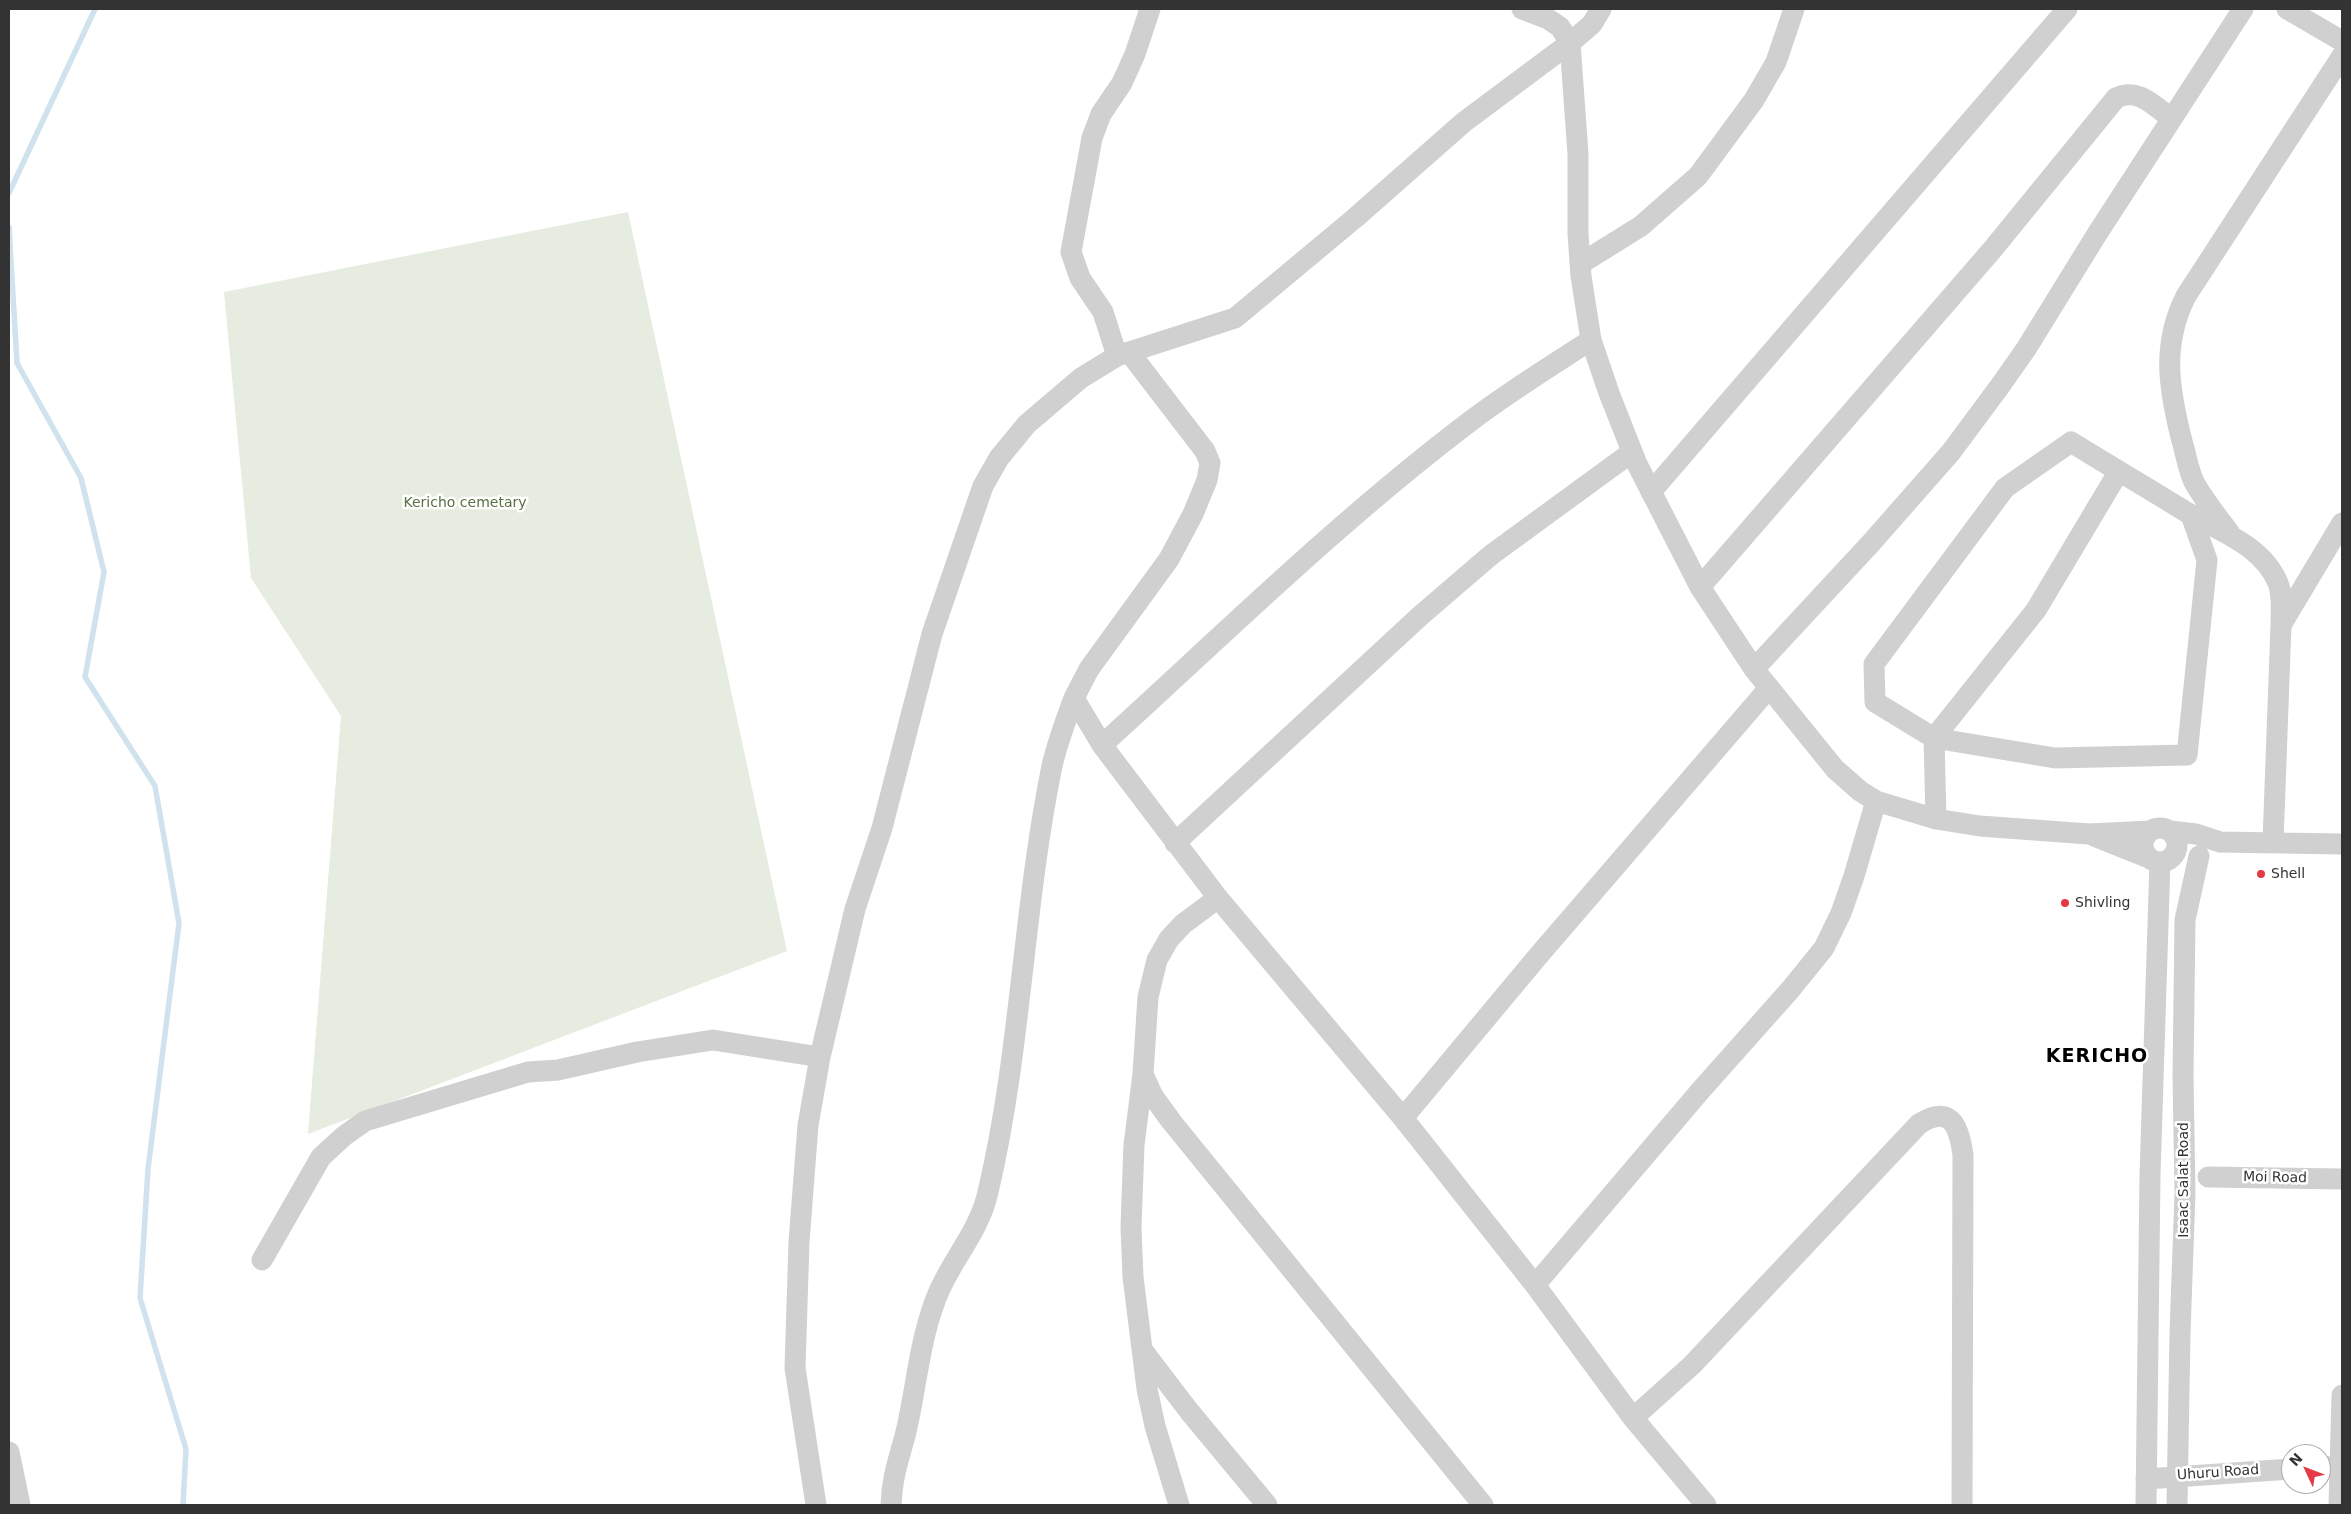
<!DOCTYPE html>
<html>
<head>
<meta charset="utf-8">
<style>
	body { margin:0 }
	#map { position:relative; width:2351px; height:1514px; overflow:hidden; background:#fff; font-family:"DejaVu Sans",sans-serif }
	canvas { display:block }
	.frame { position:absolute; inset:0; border:10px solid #333; pointer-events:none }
	.north { position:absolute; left:2281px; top:1444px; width:50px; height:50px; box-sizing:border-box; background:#fff; border:1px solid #adadad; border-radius:50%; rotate:313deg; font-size:14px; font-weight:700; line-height:20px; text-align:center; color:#333 }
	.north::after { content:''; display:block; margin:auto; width:18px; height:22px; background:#e63946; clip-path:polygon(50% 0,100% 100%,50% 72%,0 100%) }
</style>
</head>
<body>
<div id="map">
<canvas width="2351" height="1514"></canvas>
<div class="frame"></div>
<div class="north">N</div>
</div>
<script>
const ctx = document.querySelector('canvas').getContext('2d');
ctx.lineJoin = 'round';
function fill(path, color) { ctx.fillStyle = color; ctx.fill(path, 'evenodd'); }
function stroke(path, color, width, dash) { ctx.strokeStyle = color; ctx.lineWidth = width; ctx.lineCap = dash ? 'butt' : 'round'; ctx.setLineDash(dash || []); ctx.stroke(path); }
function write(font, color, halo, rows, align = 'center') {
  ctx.font = font + ' "DejaVu Sans",sans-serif'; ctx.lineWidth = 5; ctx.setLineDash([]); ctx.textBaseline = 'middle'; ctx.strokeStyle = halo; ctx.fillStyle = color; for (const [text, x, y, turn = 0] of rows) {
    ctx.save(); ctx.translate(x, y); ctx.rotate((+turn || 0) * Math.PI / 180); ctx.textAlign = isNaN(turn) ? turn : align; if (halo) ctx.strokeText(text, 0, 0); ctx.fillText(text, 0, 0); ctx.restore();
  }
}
const green = new Path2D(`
	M628 212 787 951 308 1134 341 716 251 578 224 292Z`);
const stream = new Path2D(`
	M9 193 95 9
	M9 227 17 363 81 478 104 572 85 677 155 786 179 923 148 1169 140 1298 186 1449 183 1505`);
const minor = new Path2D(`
	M1522 9 1548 19 1560 27 1570 43 1578 154V234L1581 276 1591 340 1609 393 1637 464 1700 587 1754 669 1835 769 1860 791 1876 801 1936 819 1980 826 2089 834 2151 831
	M2287 9 2342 41
	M1580 264 1641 226 1698 176 1754 100 1776 62 1794 9
	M1129 352 1205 451 1210 463 1207 480 1193 514 1169 559 1089 669 1074 698 1102 745 1218 898
	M1117 356 1103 312 1080 278 1071 252 1092 138 1101 114 1122 83 1135 54 1150 9
	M1651 492 2067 9
	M2191 515 2207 560 2187 755 2055 758 1934 738 1875 702 1874 664 2005 488 2071 442C2108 465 2146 487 2183 510 2216 530 2262 544 2278 583 2283 595 2281 612 2281 625L2273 842
	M2229 532C2217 516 2204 500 2194 482 2188 469 2186 454 2182 441 2169 390 2161 345 2186 296L2342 56
	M1700 587 1992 250 2116 98C2138 87 2154 106 2171 118
	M2281 625 2342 523
	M1754 669 1871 543 1951 452 2000 386 2026 349 2097 234 2243 9
	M1102 745C1223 635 1341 519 1472 420 1510 391 1551 366 1591 340
	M1936 819 1934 738 2036 610 2119 471
	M2143 845a17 17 0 1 1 34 0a17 17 0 1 1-34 0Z
	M2170 831 2196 834 2220 842 2342 844
	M2094 836 2149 858
	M1175 843 1420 616 1491 555 1632 452
	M1143 1074 1134 1145 1131 1227 1133 1277 1147 1389 1155 1426 1179 1505
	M1403 1118 1539 955 1769 688
	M2208 1177 2342 1179
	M262 1260 321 1157 344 1136 365 1121 528 1072 558 1070 637 1052 713 1040 820 1057
	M1535 1285 1701 1090 1790 990 1824 948 1841 913 1854 876 1876 801
	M1144 1352 1189 1411 1267 1505
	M1633 1418 1692 1365 1919 1124C1951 1104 1959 1126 1963 1155L1962 1505
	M9 1452 20 1505
	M2321 1467 2342 1466
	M2146 1479 2291 1469
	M816 1505 795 1368 799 1242 808 1125 820 1057 855 909 882 828 932 634 983 486 999 458 1027 424 1081 378 1117 356 1235 318 1355 218 1464 122 1570 43 1592 24 1601 9
	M891 1505C892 1476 899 1459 906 1432 917 1385 920 1333 940 1289 955 1256 980 1229 988 1192 1021 1053 1023 907 1052 766 1057 743 1066 720 1074 698
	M1483 1505 1171 1121 1153 1096 1143 1074 1148 997 1157 960 1169 939 1183 924 1218 898 1403 1118 1535 1285 1633 1418 1706 1505
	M2146 1505 2150 1175 2160 862
	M2177 1505 2180 1333 2185 1193 2183 1076 2185 920 2199 856
	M2339 1505 2342 1395`);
const markers = [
	[2261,874,5,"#e63946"],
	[2065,903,5,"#e63946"]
];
const parkNames = [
	["Kericho cemetary",465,503]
];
const poiNames = [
	["Shell",2271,874],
	["Shivling",2075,903]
];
const streetNames = [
	["Moi Road",2275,1178,1],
	["Isaac Salat Road",2184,1180,-90],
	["Uhuru Road",2218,1473,-4]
];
const districtNames = [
	["KERICHO",2097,1057]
];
fill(green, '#e6ecdf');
stroke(stream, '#cfe2ee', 5.5);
stroke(minor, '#d0d0d0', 21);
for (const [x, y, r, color] of markers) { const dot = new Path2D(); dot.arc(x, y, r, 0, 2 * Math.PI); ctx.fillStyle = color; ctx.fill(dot); stroke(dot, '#fff', 2); }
write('14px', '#56703f', '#fff', parkNames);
write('14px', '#333', '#fff', poiNames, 'left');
write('14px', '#333', '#fff', streetNames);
ctx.letterSpacing = '1px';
write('bold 19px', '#000', '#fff', districtNames);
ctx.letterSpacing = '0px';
</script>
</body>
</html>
